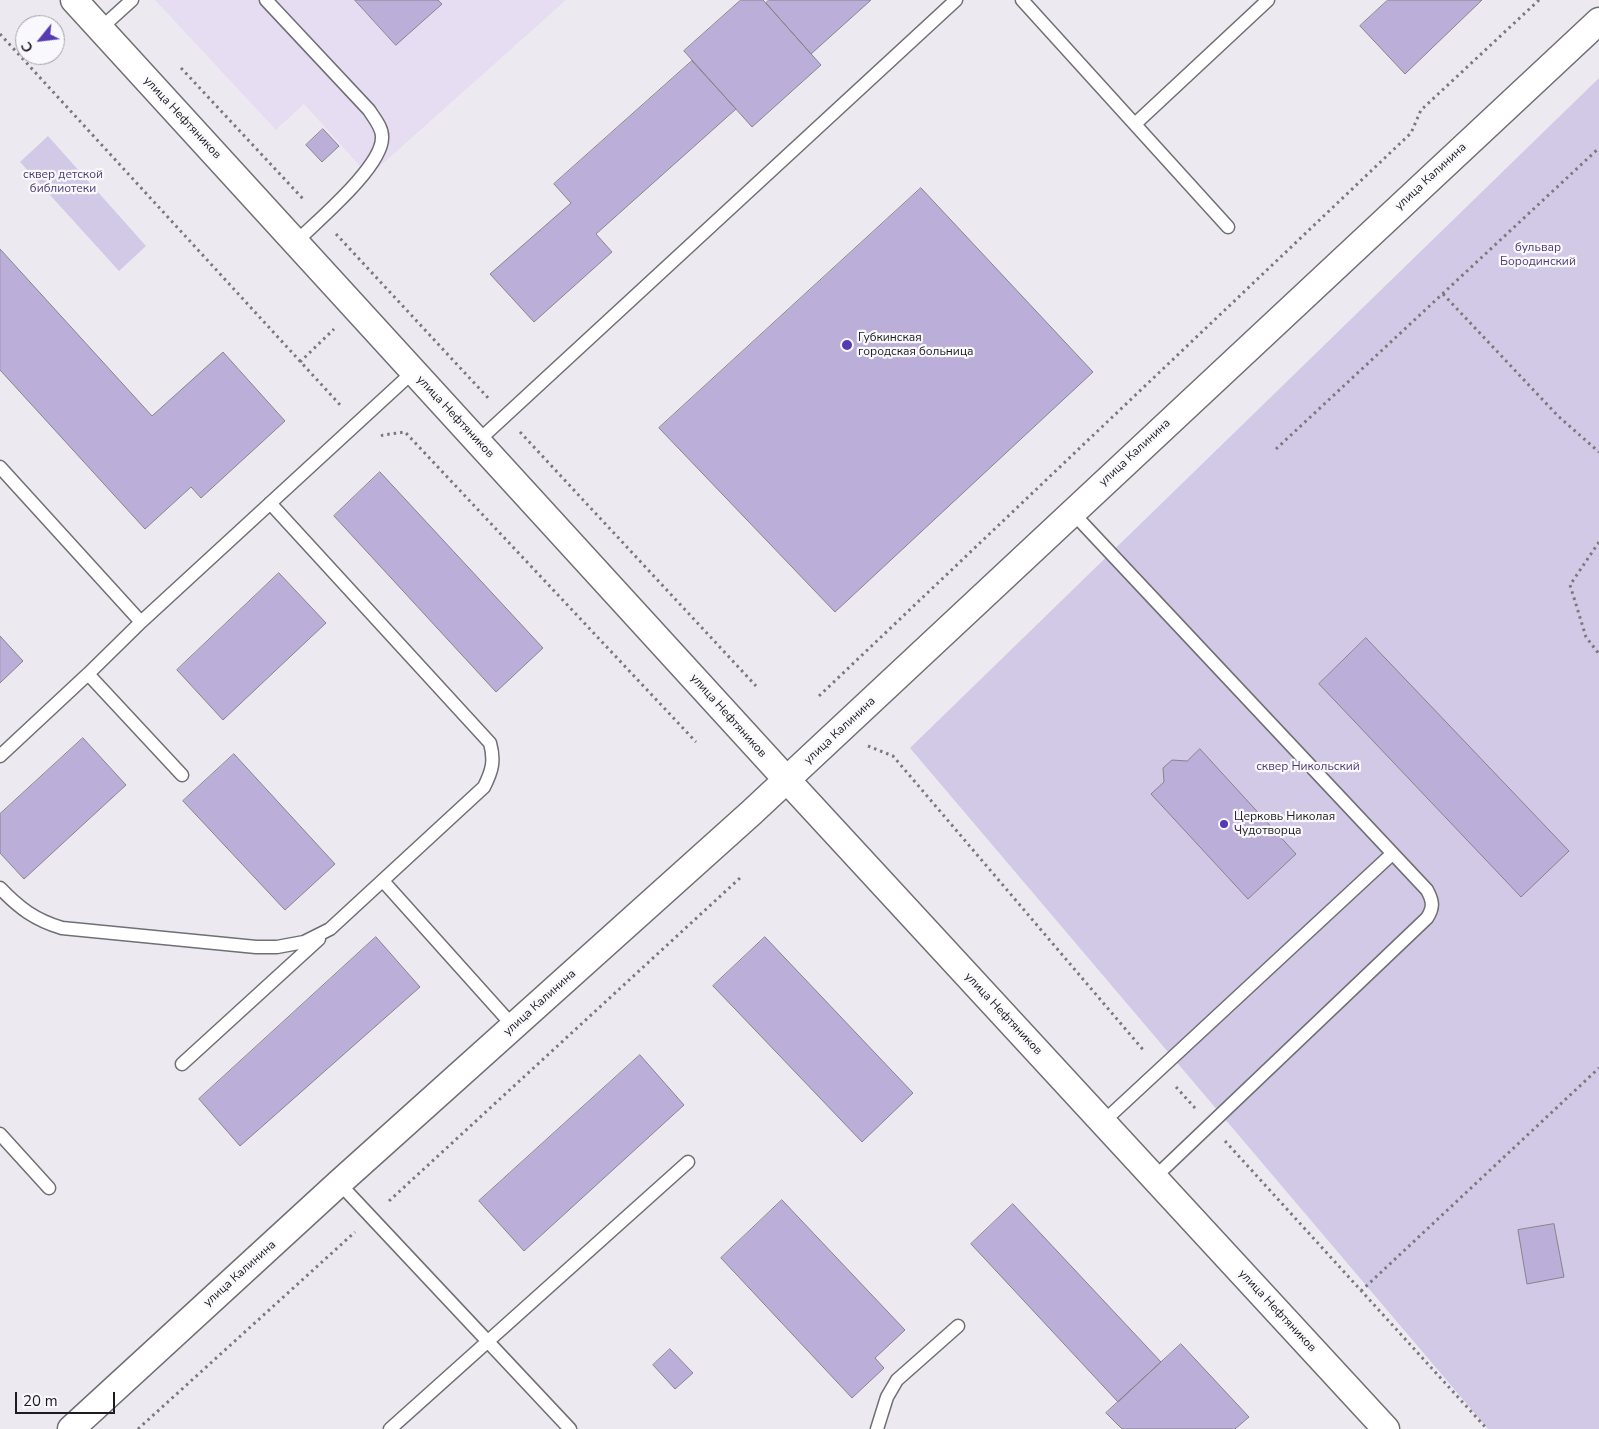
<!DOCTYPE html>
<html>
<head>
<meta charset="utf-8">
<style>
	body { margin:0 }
	#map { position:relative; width:1599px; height:1429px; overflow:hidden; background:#eceaf0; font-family:"Nunito Sans",sans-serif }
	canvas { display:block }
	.north { position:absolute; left:15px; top:15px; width:50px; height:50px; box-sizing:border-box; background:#f9f8fd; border:1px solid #a1a0a4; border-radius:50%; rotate:241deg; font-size:14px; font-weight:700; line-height:20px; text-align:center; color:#1d1c1e }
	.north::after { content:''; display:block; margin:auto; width:18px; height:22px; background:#553ab2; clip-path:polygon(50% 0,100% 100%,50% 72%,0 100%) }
	.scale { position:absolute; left:15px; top:1392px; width:100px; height:22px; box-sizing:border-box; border:2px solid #1d1c1e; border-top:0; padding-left:6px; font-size:15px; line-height:18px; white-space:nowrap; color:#1d1c1e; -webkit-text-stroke:4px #f9f8fd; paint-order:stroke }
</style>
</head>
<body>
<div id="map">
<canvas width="1599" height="1429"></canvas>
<div class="north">С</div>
<div class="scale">20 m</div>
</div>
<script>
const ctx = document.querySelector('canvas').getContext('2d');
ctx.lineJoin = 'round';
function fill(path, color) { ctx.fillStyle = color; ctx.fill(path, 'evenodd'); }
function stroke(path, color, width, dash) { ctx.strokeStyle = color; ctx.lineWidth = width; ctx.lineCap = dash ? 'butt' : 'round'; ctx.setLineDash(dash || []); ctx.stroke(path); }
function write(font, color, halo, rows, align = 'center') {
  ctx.font = font + ' "Nunito Sans",sans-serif'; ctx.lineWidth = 4.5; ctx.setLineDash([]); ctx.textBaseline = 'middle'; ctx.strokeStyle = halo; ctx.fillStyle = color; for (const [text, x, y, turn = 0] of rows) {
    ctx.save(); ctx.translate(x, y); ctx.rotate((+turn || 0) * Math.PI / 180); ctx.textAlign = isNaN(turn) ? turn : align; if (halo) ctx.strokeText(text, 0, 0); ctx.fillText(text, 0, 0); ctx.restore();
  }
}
const commercial = new Path2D(`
	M155 0H566L369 176 304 104 276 130Z`);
const green = new Path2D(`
	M1599 78V1429H1488L910 748Z
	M48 136 146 246 119 271 20 162Z`);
const building = new Path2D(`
	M355 0H438L442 4 396 45Z
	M741 0H763L821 65 752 127 684 51Z
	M769 0H871L811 54 766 3Z
	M1388 0H1482L1405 74 1360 26Z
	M692 61 736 109 596 234 612 252 534 322 490 274 571 203 554 184Z
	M323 129 339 146 322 162 306 145Z
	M921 188 1093 372 835 612 659 428Z
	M0 249 152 416 223 352 285 421 201 498 191 487 145 529 0 370Z
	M380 472 543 648 496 692 334 516Z
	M279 573 326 623 223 720 177 670Z
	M0 636 23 661 0 683Z
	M1366 638 1569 851 1521 897 1319 684Z
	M83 738 126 785 24 879 0 853V814Z
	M1200 749 1296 854 1248 899 1151 794 1164 782 1163 768 1172 760 1187 761Z
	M234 754 335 864 285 910 183 801Z
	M376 937 420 987 240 1146 199 1099Z
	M765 937 913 1093 862 1142 713 986Z
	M640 1055 684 1105 524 1251 479 1201Z
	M782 1200 905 1330 875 1358 884 1368 852 1398 721 1258Z
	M1013 1204 1161 1362 1118 1402 971 1244Z
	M1554 1224 1564 1277 1527 1284 1518 1230Z
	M1181 1344 1249 1417 1235 1429H1122L1106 1413Z
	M670 1349 693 1373 675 1389 653 1365Z`);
const path = new Path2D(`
	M0 34 342 407
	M181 68 305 201
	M336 234 490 400
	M1443 294 1558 416 1599 452
	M300 362 334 329
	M520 432 756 686
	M381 436 383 435 405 432 696 742
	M1276 449 1599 148
	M1599 542 1570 585 1586 637 1599 654
	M819 696 1411 133 1421 110 1539 0
	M868 746 893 756 1145 1052
	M1176 1087 1195 1108
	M1225 1141 1487 1429
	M389 1201 740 878
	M1361 1291 1599 1068
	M138 1429 355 1232`);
const lane = new Path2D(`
	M266 0 369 110C374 118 383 128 382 138 382 167 317 221 296 242
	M1022 0 1228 227
	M100 29 132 0
	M1135 124 1268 0
	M478 441 956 0
	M0 467 141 622
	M1072 512 1427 890C1433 901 1434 907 1427 918L1154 1178
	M88 674 182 775
	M0 756 88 674 141 622 414 371
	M383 881 514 1027
	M0 888C19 908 35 920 62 928L256 947H277L304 942 330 929 484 787C492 771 495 761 490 743L270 503
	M182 1064 319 939
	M1103 1122 1392 854
	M0 1134 49 1188
	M339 1183 570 1429
	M390 1429 688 1162
	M877 1429 887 1397 897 1380 958 1326`);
const street = new Path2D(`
	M74 0 787 780 1386 1429
	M71 1429 339 1183 751 813 1599 21`);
const markers = [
	[847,345,6,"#553ab2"],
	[1224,824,5,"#553ab2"]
];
const streetNames = [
	["улица Нефтяников",182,118,47],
	["улица Калинина",1431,177,-43],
	["улица Нефтяников",455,417,47],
	["улица Калинина",1135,453,-43],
	["улица Нефтяников",728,716,48],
	["улица Калинина",840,731,-43],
	["улица Калинина",540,1003,-42],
	["улица Нефтяников",1003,1014,47],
	["улица Калинина",240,1274,-42],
	["улица Нефтяников",1277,1311,47]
];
const parkNames = [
	["сквер детской",63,175],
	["библиотеки",63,189],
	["бульвар",1538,248],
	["Бородинский",1538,262],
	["сквер Никольский",1308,767]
];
const poiNames = [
	["Губкинская",858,338],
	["городская больница",858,352],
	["Церковь Николая",1234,817],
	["Чудотворца",1234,831]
];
fill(commercial, '#e6ddf2');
fill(green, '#d2c9e6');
fill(building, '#bbaed8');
stroke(building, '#86858a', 1);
stroke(lane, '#706f74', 15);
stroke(street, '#706f74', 29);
stroke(path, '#7a797d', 3, [2.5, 4]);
stroke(lane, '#fff', 12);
stroke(street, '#fff', 26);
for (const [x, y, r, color] of markers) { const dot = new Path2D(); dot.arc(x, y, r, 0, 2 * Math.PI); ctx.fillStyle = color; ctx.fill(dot); stroke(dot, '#f9f8fd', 2); }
write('12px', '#1d1c1e', '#f9f8fd', streetNames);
write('12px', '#503c73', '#f9f8fd', parkNames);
write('12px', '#1d1c1e', '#f9f8fd', poiNames, 'left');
</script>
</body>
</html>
